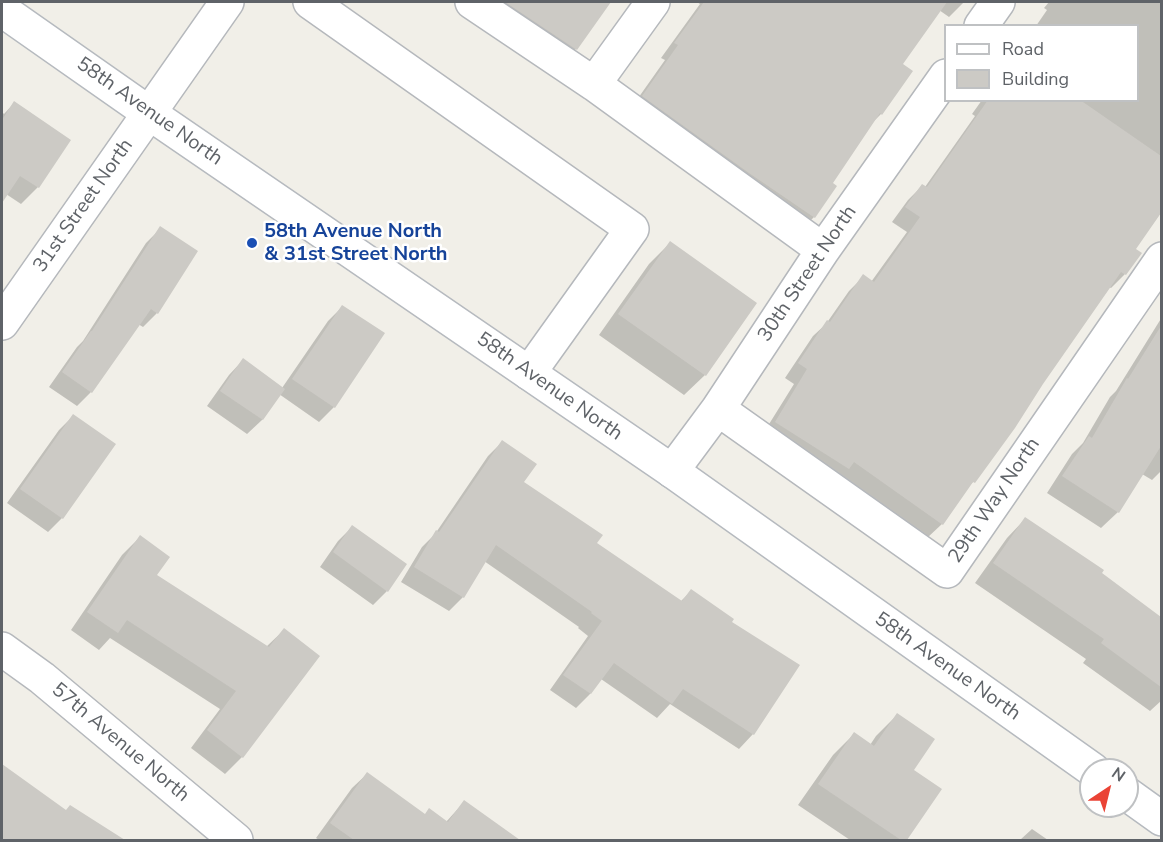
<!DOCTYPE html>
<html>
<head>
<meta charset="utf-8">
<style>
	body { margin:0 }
	#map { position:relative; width:1163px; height:842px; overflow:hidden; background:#f1efe8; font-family:"Nunito Sans",sans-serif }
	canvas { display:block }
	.frame { position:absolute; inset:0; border:3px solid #5f6368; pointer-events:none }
	.legend { position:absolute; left:944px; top:24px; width:195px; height:78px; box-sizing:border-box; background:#fff; border:2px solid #bfc1c3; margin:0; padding:8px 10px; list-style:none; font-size:18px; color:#5f6368 }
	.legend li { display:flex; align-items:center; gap:12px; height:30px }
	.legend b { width:30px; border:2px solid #bfc1c3 }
	.north { position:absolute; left:1079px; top:758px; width:60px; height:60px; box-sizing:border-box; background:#fff; border:2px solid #bfc1c3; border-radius:50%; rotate:35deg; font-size:16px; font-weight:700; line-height:24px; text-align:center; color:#5f6368 }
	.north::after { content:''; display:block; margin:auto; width:21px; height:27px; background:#ea4335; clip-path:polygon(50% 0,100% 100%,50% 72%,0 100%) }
</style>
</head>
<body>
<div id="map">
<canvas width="1163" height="842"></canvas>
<div class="frame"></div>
<ul class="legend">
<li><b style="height:8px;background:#fff"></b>Road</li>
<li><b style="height:16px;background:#cccac5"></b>Building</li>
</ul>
<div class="north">N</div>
</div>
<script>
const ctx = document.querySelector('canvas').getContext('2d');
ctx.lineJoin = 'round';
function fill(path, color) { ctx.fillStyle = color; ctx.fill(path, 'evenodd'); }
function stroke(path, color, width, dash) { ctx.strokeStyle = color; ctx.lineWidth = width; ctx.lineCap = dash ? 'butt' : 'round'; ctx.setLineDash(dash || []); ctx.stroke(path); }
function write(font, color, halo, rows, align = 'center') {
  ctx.font = font + ' "Nunito Sans",sans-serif'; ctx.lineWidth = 5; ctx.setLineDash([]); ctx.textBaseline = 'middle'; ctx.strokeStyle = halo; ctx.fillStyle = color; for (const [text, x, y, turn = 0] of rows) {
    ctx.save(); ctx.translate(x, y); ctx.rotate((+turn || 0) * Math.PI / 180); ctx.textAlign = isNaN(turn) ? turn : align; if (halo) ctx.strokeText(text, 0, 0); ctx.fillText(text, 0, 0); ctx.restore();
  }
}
const shadow = new Path2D(`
	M468 2H609L576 49 561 63Z
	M697 2H964L949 17 939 10 901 65 881 114 871 124 831 184 835 186 814 217 799 232 629 111 665 60 661 58 700 4Z
	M1049 2H1161L1162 211 1134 250 1125 274 1111 288 1109 287 973 482 965 490 942 524 927 538 761 437 794 384 785 378 813 336 826 324 849 291 864 276 871 282 907 232 892 222 908 200 922 186 925 187 975 116 972 114 982 100H1138V26H1036L1047 10 1044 8Z
	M14 103 69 140 38 187 21 204 6 194 2 200V112L4 114Z
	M161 228 157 313 143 327 138 324 91 392 77 406 49 387 77 347 83 341 146 243Z
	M670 243 705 375 684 395 599 335 649 264Z
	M342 307 383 334 334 407 319 422 279 394 262 420 247 434 207 406 229 375 243 360 282 388 328 321Z
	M1162 317V470L1152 480 1142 474 1118 512 1101 528 1047 493 1072 454 1083 443 1110 397 1116 391Z
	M73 416 62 518 48 532 7 503 59 430Z
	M502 442 522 482 595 544 680 602 691 591 730 622 798 666 753 734 739 749 670 704 657 718 601 679 590 694 576 708 550 690 588 636 578 628 579 627 484 561 463 597 449 611 401 582 422 547 435 534 488 456Z
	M1025 519 1162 619V700L1150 711 1083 663 1086 659 975 583 1007 538Z
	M352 527 387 591 373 605 320 567 338 541Z
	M140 537 155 576 266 647 284 630 242 757 225 774 191 748 220 709 110 638 99 650 71 630 122 555Z
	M897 715 912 770 940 789 906 840H850L798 805 833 755 854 734 870 745 876 736Z
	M2 766 66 812 104 829 96 840H2Z
	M367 774 424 815 446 822 464 802 517 840H319L316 838 352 788Z
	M1032 829 1048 840H1020Z`);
const building = new Path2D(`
	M505 2H611L577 50Z
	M704 2H947L903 64 913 71 882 115 880 113 833 183 837 186 815 218 749 173 642 96 678 45 674 43Z
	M988 100H1080L1161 156V213L1136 249 1142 253 1126 275 1121 272 1043 384 1015 428 975 483 973 482 943 525 854 462 849 469 775 422 807 369 798 363 827 320 830 322 863 274 874 282 920 217 905 207 922 184 927 187Z
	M14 101 71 140 39 188 20 176 2 203V120Z
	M160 226 198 251 158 314 151 309 92 393 62 372 91 331H92Z
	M670 241 757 303 706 376 618 314Z
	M342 305 385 333 335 408 292 379Z
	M1161 326V446L1119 513 1062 476 1089 436 1092 438 1127 378 1128 379Z
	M243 358 285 389 263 420 220 391Z
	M73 414 116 444 63 519 20 489Z
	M502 440 537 464 524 482 603 535 597 543 682 601 691 589 734 619 732 622 800 665 754 735 683 689 672 704 614 663 591 694 563 675 602 621 591 613 592 612 496 545 464 598 414 567 436 530 439 532Z
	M1025 517 1104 570 1102 573 1161 617V687L1101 643 1104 639 993 563Z
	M352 525 407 564 388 592 333 552Z
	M140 535 170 557 157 575 269 647 284 628 320 656 243 758 207 730 236 691 127 620 118 633 87 612Z
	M897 713 935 739 914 770 942 789 907 840H901L818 784 854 732 874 746Z
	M2 764 66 810 70 805 125 840H2Z
	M367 772 425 814 429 808 448 822 464 800 520 840H354L330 823Z`);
const street = new Path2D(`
	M310 2 632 229 529 373
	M472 2 594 84 823 250
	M981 26 998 2
	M594 84 653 2
	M2 323 227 2
	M718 409 947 571 1162 259
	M672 471 718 409 823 250 946 76
	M2 649 42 678 236 840`);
const secondary = new Path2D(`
	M2 10 149 113 672 471 1093 770
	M1127 794 1162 819`);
const markers = [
	[252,243,6,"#1a4fb4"]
];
const streetNames = [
	["58th Avenue North",149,112,35],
	["31st Street North",84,206,-55],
	["30th Street North",808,274,-56],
	["58th Avenue North",549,387,35],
	["29th Way North",995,501,-56],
	["58th Avenue North",947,667,35],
	["57th Avenue North",120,743,40]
];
const transitNames = [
	["58th Avenue North",264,232],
	["& 31st Street North",264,255]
];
fill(shadow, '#0003');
fill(building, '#cccac5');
stroke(street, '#b5b8bc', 36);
stroke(secondary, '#b6babf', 36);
stroke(street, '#fff', 33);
stroke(secondary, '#fff', 33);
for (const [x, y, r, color] of markers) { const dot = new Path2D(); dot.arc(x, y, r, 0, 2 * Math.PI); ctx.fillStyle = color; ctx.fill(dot); stroke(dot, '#fff', 2); }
write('20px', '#5f6368', '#fff', streetNames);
write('bold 20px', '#164399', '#fff', transitNames, 'left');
</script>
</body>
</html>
